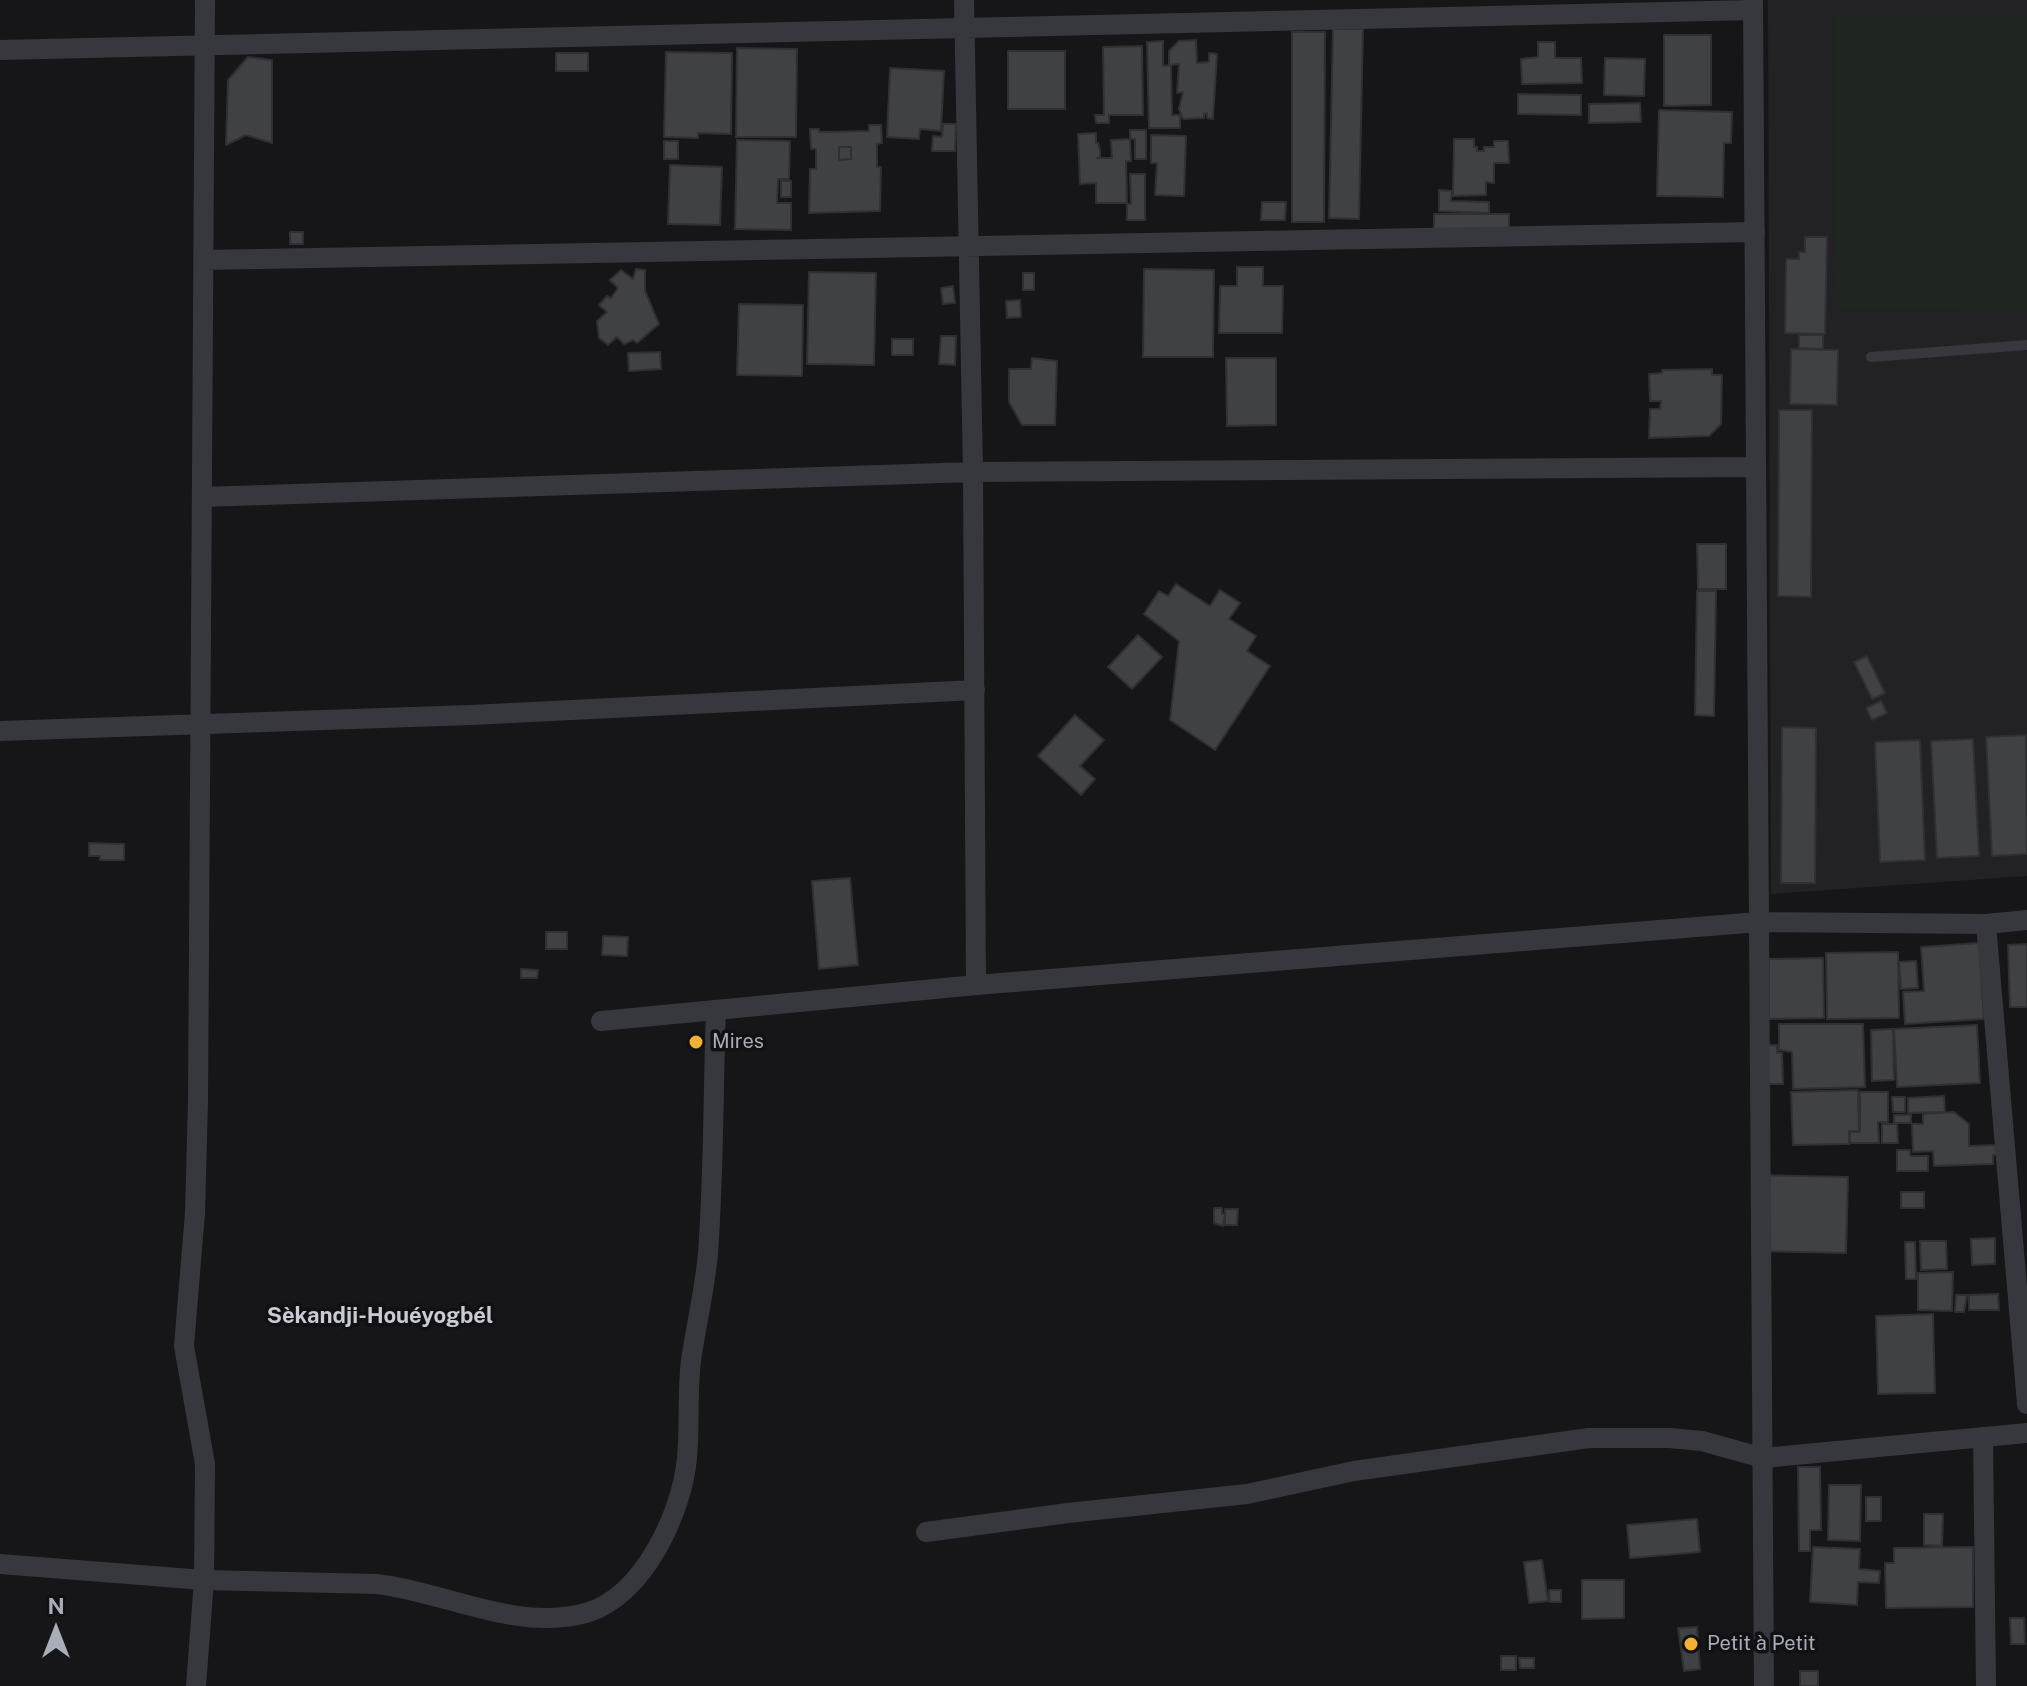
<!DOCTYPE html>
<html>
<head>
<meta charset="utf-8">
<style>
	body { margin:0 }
	#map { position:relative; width:2027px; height:1686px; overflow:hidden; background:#161618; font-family:"Public Sans",sans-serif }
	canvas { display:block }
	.north { position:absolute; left:16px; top:1590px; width:80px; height:80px; -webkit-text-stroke:6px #111113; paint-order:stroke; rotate:0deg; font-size:22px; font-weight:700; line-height:32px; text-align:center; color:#a8adb8 }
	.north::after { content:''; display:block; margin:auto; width:28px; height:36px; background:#a8adb8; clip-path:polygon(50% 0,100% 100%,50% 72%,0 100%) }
</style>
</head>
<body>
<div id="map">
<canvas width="2027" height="1686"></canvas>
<div class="north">N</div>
</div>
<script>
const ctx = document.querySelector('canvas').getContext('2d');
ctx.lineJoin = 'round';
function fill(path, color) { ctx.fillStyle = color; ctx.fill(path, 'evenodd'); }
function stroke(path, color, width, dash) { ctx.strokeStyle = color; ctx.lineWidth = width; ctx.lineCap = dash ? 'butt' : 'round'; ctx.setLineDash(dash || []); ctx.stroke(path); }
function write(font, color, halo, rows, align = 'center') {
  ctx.font = font + ' "Public Sans",sans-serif'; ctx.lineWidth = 7; ctx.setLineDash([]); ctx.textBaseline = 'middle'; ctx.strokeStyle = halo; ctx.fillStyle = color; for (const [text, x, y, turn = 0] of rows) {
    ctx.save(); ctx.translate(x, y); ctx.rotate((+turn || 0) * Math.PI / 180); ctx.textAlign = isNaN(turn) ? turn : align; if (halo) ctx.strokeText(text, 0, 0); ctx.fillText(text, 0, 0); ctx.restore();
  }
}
const built = new Path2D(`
	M1768 0H2027V876L1771 894Z`);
const green = new Path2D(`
	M2027 13V306L1838 309 1834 16Z`);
const building = new Path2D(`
	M1333 29H1363L1359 219 1329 218Z
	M1292 32H1325L1324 222H1292Z
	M1664 35H1711V105L1664 106Z
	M1196 40 1197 63 1209 62V53L1217 54 1213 119 1207 118V113L1204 114V118L1183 119 1179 109 1183 92 1177 93 1179 64 1169 65V51L1179 41Z
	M1163 41V66L1171 65 1172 115H1180V128H1149L1147 42Z
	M1538 42H1555V58H1581L1582 83 1522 84 1521 59 1538 57Z
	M1142 46 1143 115H1109V123H1096L1095 115H1104L1103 47Z
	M737 48 797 49 796 137H736Z
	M1008 51H1065V109H1008Z
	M666 52 732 53 731 134 698 133V138L664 137Z
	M556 53H588V71H556Z
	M248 57 272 60V143L246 135 226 145 228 80Z
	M1605 58 1645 59 1644 96 1604 95Z
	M890 68 944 71 941 131 920 129 919 139 887 137Z
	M1518 94 1581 95V115L1518 114Z
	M1640 103 1641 122 1589 123V104Z
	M1659 110 1732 112 1731 143H1724L1723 197 1657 196Z
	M943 124H956L955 151H932L933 136 942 137Z
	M869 125H881L882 143 877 144V167H881L880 211 809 213 810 169H816V149H811L810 129H819V132L869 131ZM839 147H851V159L839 160Z
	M1130 130H1146V159H1135V139H1130Z
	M1096 133V143H1098L1100 150V157L1097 158H1112L1111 140 1130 139 1131 161H1126L1127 203H1096V183L1080 184 1078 134Z
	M1151 135 1186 136 1184 196 1155 195 1157 163H1151Z
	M1454 139H1474V147H1477V151H1484V147H1494V141H1508L1509 163H1494V183L1486 182V195L1453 196Z
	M737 140 790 141 789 179H778L777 203H791V230L735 229Z
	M664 141H678V159H664Z
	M839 147H851V159L839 160Z
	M670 165 722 167 720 225 668 224Z
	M1130 174H1145V220H1127V204H1131Z
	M781 181H791V197H781Z
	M1439 190 1452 191 1451 201 1489 202V213L1439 211Z
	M1262 202H1286L1285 220H1261Z
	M1434 214H1509V236H1434Z
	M290 232H303V244H290Z
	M1805 237H1827L1825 334 1785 333 1786 259H1799V252H1805Z
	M1237 267H1263V286H1283L1282 333H1219L1220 286H1237Z
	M636 269 645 270V291L659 324 637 343 633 340 624 344 617 337 608 345 599 338 597 321 607 312 599 305 607 296 611 298 618 288 610 280 621 270 633 279Z
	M1144 269 1214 270 1213 357H1143Z
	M809 272 876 273 874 365 807 364Z
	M1023 273H1034V290H1023Z
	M953 286 955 303 943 304 941 288Z
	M1020 300 1021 317 1007 318 1006 301Z
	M739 304 803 305 802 376 737 375Z
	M1799 335H1823V349L1799 348Z
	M941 336H956L955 365 939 364Z
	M892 339H913V355H892Z
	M1791 349 1838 350 1837 405 1790 404Z
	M660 352 661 369 629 371 628 353Z
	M1032 358 1057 361 1055 425H1022L1009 402V369H1031Z
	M1226 358H1276V425L1227 426Z
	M1712 369V375H1722L1721 424 1709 436 1649 438 1650 409H1660L1661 401H1650L1649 374 1662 373V370Z
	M1779 410H1812L1811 597 1778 596Z
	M1697 544H1726V589H1698Z
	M1176 584 1210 606 1220 590 1240 603 1229 619 1256 636 1247 651 1270 666 1215 750 1170 720 1179 641 1144 614 1159 591 1168 596Z
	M1697 591H1716L1714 716 1695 715Z
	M1138 635 1162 657 1132 689 1108 667Z
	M1867 656 1885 693 1872 699 1854 662Z
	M1881 701 1887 713 1872 720 1866 708Z
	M1075 715 1104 740 1080 766 1095 779 1081 795 1038 756Z
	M1782 727 1816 728 1815 883H1781Z
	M2026 735 2027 854 1992 856 1986 737Z
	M1973 739 1979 856 1937 858 1931 741Z
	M1920 740 1925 860 1880 862 1875 742Z
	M89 843 124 844V860H100V856H89Z
	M850 878 858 965 819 969 812 881Z
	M546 932H567V949H546Z
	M603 936 628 937 627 956 602 955Z
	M1979 943 1984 1019 1905 1024 1903 992 1924 991 1921 947Z
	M2027 944V1007H2010L2008 945Z
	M1898 952 1899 1018 1827 1019 1826 953Z
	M1823 958 1824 1018 1769 1019V959Z
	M1916 961 1918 988 1901 989 1899 962Z
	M521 969 538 970 537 978H521Z
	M1779 1024H1863L1865 1087 1793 1089 1792 1052 1779 1050Z
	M1977 1025 1980 1083 1897 1087 1894 1029Z
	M1893 1029 1894 1080 1872 1081 1871 1030Z
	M1777 1045V1053H1782L1783 1084H1756V1046Z
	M1858 1090 1859 1131H1849V1144L1793 1145 1791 1092Z
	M1860 1092H1888V1122H1878L1879 1143H1850V1132H1860Z
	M1944 1096 1945 1112 1908 1113V1098Z
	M1892 1097H1905V1112H1893Z
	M1954 1112 1969 1124V1146L1997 1145V1155H1993V1164L1934 1166 1933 1151 1913 1152 1912 1124H1923V1114Z
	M1894 1115H1911V1123H1894Z
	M1882 1124H1897L1898 1143H1882Z
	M1897 1150H1910V1156H1928V1171H1897Z
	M1754 1175 1848 1177 1846 1253 1752 1251Z
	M1901 1192H1924V1208H1901Z
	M1214 1208H1222V1214H1225L1223 1226 1214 1223Z
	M1225 1209H1238L1237 1225H1225Z
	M1995 1238V1264L1972 1265 1971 1239Z
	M1920 1241H1946L1947 1269 1921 1270Z
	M1905 1242H1915L1916 1279H1906Z
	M1953 1272 1952 1311 1918 1310V1273Z
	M1998 1294 1999 1310H1969V1295Z
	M1956 1295H1967L1964 1312H1955Z
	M1933 1314 1935 1393 1878 1394 1876 1316Z
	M1798 1467H1820L1821 1530H1810V1551H1799Z
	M1829 1485H1861L1860 1541 1828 1540Z
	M1866 1497H1881V1521H1866Z
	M1924 1514H1943L1942 1546 1924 1545Z
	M1697 1519 1700 1552 1630 1558 1627 1525Z
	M1813 1547 1860 1549 1859 1569 1880 1571 1879 1583 1858 1582 1857 1605 1810 1602Z
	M1973 1547V1607L1886 1608 1885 1563H1894V1548Z
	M1542 1560 1548 1601 1529 1603 1524 1562Z
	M1582 1580H1624V1618L1582 1619Z
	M1549 1590H1561V1602H1550Z
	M2010 1618H2024L2025 1644H2011Z
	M1697 1627 1700 1669 1684 1671 1678 1628Z
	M1501 1656H1516V1670H1501Z
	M1519 1658H1534V1668H1520Z
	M1800 1671H1818V1686H1800Z`);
const lane = new Path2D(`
	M1871 357 2027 345`);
const street = new Path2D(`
	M964 0 973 472 976 985
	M1753 0 1764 1686
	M0 50 1753 10
	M204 260 1755 232
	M202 497 973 472 1756 467
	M0 731 471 715 975 690
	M1986 924 2027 1404
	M601 1021 976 985 1759 922 1986 924 2027 920
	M1983 1437 1986 1686
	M926 1532 1068 1513 1247 1494 1354 1471 1589 1438H1669L1702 1441 1763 1458 2027 1433
	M0 1564 204 1580 377 1584C446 1592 515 1632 586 1613 643 1597 682 1513 687 1458 690 1426 687 1393 691 1361 696 1325 705 1289 708 1253 714 1173 713 1091 716 1010
	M196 1686 204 1580 205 1464 184 1346 195 1213 198 1101 205 0`);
const markers = [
	[696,1042,8,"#f2b134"],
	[1691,1644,8,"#f2b134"]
];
const poiNames = [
	["Mires",712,1042],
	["Petit à Petit",1707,1644]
];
const neighbourhoodNames = [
	["Sèkandji-Houéyogbél",380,1316]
];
fill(built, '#222225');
fill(green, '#1e261f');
fill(building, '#404145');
stroke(building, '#303034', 2);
stroke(lane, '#37383d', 10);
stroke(street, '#37383d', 20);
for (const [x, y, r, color] of markers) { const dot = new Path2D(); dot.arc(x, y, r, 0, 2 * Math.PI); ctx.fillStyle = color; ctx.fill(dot); stroke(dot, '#111113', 3); }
write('20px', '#a8adb8', '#111113', poiNames, 'left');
write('bold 22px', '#c9ccd4', '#111113', neighbourhoodNames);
</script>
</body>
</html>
